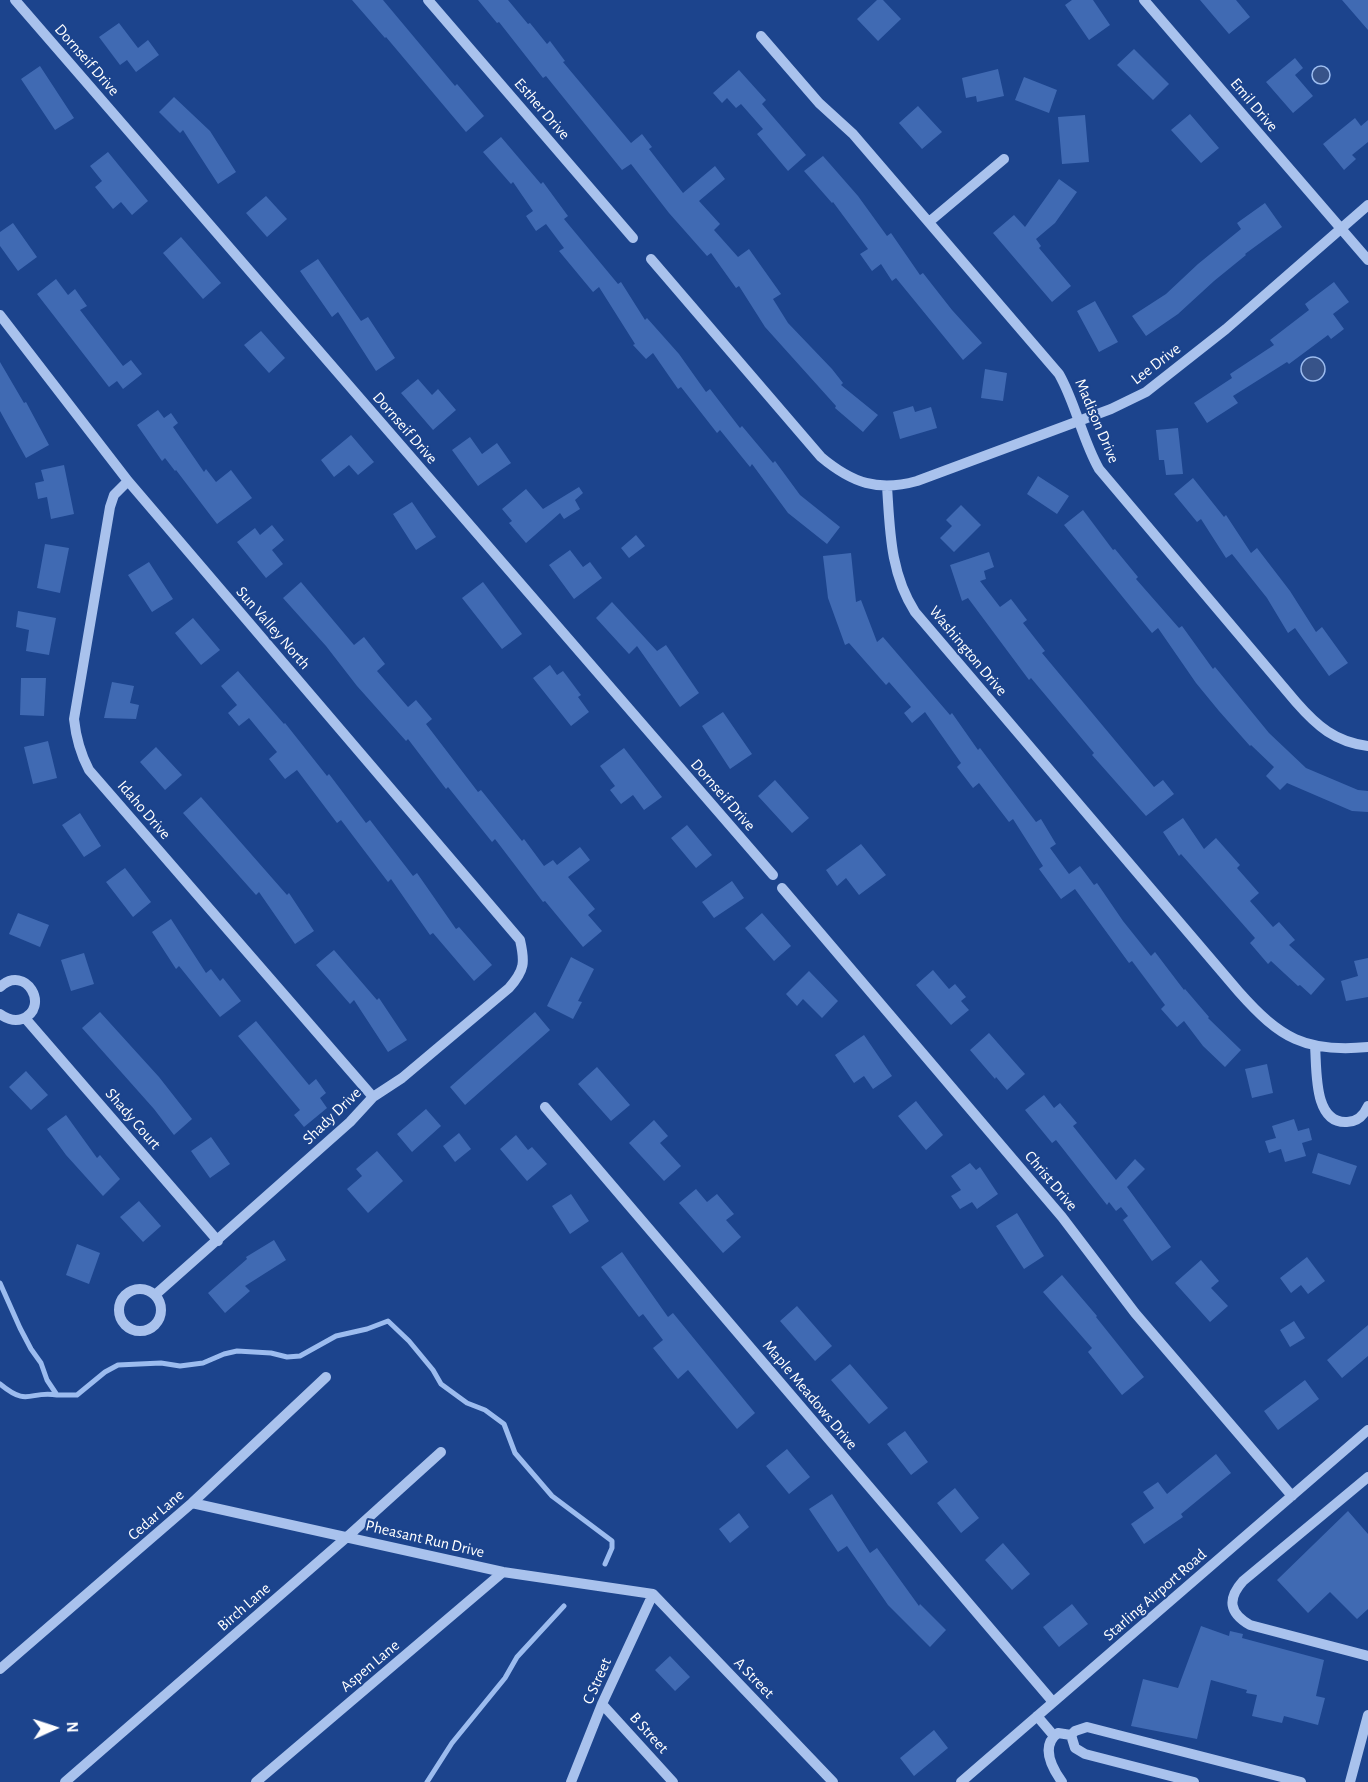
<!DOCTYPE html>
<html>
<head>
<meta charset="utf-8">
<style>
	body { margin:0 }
	#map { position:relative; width:1368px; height:1782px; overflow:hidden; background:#1c448d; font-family:"Alegreya Sans",sans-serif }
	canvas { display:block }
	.north { position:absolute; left:24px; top:1698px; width:60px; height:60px; -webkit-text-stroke:4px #1c448d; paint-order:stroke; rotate:87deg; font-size:16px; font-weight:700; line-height:24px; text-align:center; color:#fff }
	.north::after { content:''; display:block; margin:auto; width:21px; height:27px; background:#fff; clip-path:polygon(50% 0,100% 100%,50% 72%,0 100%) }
</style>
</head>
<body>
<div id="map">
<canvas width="1368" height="1782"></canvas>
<div class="north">N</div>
</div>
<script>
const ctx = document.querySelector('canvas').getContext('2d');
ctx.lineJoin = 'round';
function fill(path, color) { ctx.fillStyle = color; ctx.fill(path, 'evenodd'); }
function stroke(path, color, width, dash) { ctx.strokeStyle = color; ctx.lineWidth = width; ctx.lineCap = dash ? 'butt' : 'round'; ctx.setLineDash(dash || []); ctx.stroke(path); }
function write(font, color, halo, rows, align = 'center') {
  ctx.font = font + ' "Alegreya Sans",sans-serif'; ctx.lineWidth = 4.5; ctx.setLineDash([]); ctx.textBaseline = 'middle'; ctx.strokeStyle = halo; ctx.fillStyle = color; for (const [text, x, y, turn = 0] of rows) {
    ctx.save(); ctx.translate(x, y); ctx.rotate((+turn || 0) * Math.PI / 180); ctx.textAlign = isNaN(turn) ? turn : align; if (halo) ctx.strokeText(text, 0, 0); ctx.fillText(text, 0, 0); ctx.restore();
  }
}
const water = new Path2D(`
	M1312 75a9 9 0 1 1 18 0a9 9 0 1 1-18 0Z
	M1301 369a12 12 0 1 1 24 0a12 12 0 1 1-24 0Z`);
const stream = new Path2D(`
	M0 1283 20 1328 31 1349 41 1363 47 1380 57 1395H77L105 1372 118 1365 161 1363 180 1366 203 1363 224 1354 237 1351 271 1353 287 1357 300 1356 336 1336 367 1329 388 1321 409 1341 433 1370 441 1384 467 1403 485 1410 504 1424 515 1453 552 1496 612 1541V1548L605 1564
	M0 1384C29 1408 29 1390 57 1395
	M427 1782 452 1743 505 1678 517 1657 564 1606`);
const building = new Path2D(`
	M352 0H383L455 86 457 84 484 116 466 132 386 37 385 38Z
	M478 0H508L528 24 530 23 547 44 550 41 565 61 563 62 631 143 642 134 652 147 649 149 683 193 715 166 725 179 699 201 720 224 714 230 738 257 749 249 781 294 773 299 788 323 832 369 843 383 841 385 878 415 863 432 835 408 836 406 765 327 739 286 736 288 711 253 707 256 669 213 631 164 622 170 546 76 543 78 499 22 497 23Z
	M877 0H883L901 19 878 41 857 19Z
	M1072 0H1093L1110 25 1089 40 1065 5Z
	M1200 0H1236L1250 17 1229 34Z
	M1342 0H1368V30Z
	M119 23 138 48 148 40 159 55 136 72 127 60 120 65 99 37Z
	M1134 49 1169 84 1153 100 1117 65Z
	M1295 58 1303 68 1295 75 1313 96 1293 113 1266 82Z
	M40 66 74 118 55 130 21 79Z
	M998 69 1004 96 977 102 976 96 966 98 962 78Z
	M739 70 766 100 762 104 806 155 788 171 757 134 763 129 741 104 736 108 727 98 722 103 713 93Z
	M1024 77 1057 90 1049 113 1015 100Z
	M174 97 210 131 236 172 218 184 183 130 180 133 159 112Z
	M918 106 942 132 922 149 899 123Z
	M1190 114 1219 148 1201 163 1171 130Z
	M1085 115 1089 162 1062 164 1058 117Z
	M1355 118 1361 126 1368 120V142L1352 155 1356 159 1344 170 1323 144Z
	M501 137 541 184 543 182 568 216 564 219 618 284 621 282 645 320 647 318 679 354 706 392 710 389 740 428 742 426 773 463 775 461 800 495 840 527 827 544 788 513 752 464 750 467 720 430 717 433 681 387 678 389 653 353 646 359 633 345 635 344 599 287 593 292 559 251 564 248 546 224 536 231 526 216 533 211 513 182 511 184 483 152Z
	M108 152 148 201 132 215 121 202 113 209 95 187 102 181 90 166Z
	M823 156 858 196 887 236 891 233 920 275 923 273 952 310 982 343 963 360 896 278 892 281 881 264 872 271 860 254 868 249 833 202 832 203 804 171Z
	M1059 179 1077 192 1055 223 1036 239 1041 246 1039 248 1071 286 1052 302 993 233 1014 215 1025 227Z
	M266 196 287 219 267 237 246 213Z
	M1265 203 1282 227 1245 254 1246 255 1214 281 1178 314 1146 336 1132 316 1166 294 1198 264 1241 229 1237 223Z
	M13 223 37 257 18 271 0 246V232Z
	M181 237 221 283 203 299 163 253Z
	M318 259 361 321 368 317 395 358 376 371 338 312 332 317 300 271Z
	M56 279 68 295 75 289 87 306 80 310 123 366 131 360 142 374 123 389 117 381 109 387 37 294Z
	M1334 282 1349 302 1333 314 1344 329 1331 339 1328 335 1289 364 1287 362 1233 396 1238 403 1207 423 1194 403 1232 378 1230 374 1274 345 1270 340 1309 310 1305 304Z
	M1095 301 1118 342 1099 352 1077 311Z
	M261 331 285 358 269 373 244 345Z
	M0 362 24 403 26 402 49 445 26 458 0 411Z
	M985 369 1007 373 1003 401 981 398Z
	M418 379 432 395 438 389 456 410 433 430 401 393Z
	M913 406 915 412 931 407 937 428 900 439 893 412Z
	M158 410 164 418 171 413 178 423 173 427 204 472 206 469 216 482 231 470 252 498 217 524 176 470 175 471 165 458 162 461 137 425Z
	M1178 428 1183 474 1166 475 1164 460H1159L1156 430Z
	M351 435 374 462 358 475 349 465 334 477 321 460Z
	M470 437 482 454 497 443 511 463 478 486 452 450Z
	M64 465 74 514 51 519 47 497 38 499 35 483 44 481 41 470Z
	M1038 476 1069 496 1057 514 1027 494Z
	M1193 478 1224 517 1226 515 1251 553 1257 548 1290 591 1316 632 1322 627 1348 663 1329 676 1295 628 1288 633 1267 598 1232 554 1226 558 1201 519 1197 522 1174 494Z
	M579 487 583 493 575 500 580 509 564 519 560 513 526 543 509 523 512 521 502 509 526 489 543 509Z
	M412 502 436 537 416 550 393 514Z
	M961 505 981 525 954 552 940 538 952 526 946 520Z
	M1083 510 1113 550 1115 549 1138 577 1136 579 1179 628 1182 626 1213 669 1215 667 1269 733 1306 768 1358 790 1368 791V812L1352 811 1287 783 1280 790 1266 776 1274 767 1251 745 1250 746 1219 711 1196 683 1158 628 1152 633 1064 525Z
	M272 525 284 540 272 550 283 564 266 578 237 542 255 528 260 535Z
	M636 535 645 546 629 558 621 548Z
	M45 544 69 548 60 593 37 588Z
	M570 550 583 567 590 562 602 578 574 599 549 565Z
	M989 552 994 567 984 571 986 579 980 581 1000 607 1011 599 1027 620 1023 623 1045 651 1042 653 1154 787 1163 780 1174 794 1146 816 1092 755 1094 753 1031 678 1029 680 968 598 962 601 950 565Z
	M851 553 856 602 861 600 877 642 883 637 950 715 952 713 978 750 980 748 1036 822 1041 819 1056 844 1050 848 1069 874 1080 866 1094 885 1097 883 1123 921 1151 956 1155 952 1184 990 1185 989 1209 1017 1208 1018 1241 1050 1225 1067 1203 1046 1184 1021 1177 1027 1161 1009 1165 1005 1132 961 1129 963 1075 889 1061 899 1039 869 1043 866 1013 819 1009 822 979 783 973 788 957 767 961 763 925 712 912 723 904 713 911 707 889 682 886 685 849 643 845 645 828 598 823 556Z
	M149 562 173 599 152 612 128 575Z
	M301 582 354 645 364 637 385 664 377 671 408 707 416 700 432 719 426 724 478 792 481 790 522 841 524 839 544 866 553 860 557 865 580 847 590 860 568 877 595 909 588 915 602 931 583 947 545 901 543 902 495 839 492 842 448 787 446 789 408 739 406 741 357 686 326 646 283 598Z
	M483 582 522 634 502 649 462 598Z
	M612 602 657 651 666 645 699 693 680 707 637 646 629 654 596 618Z
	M18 611 56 618 49 655 26 651 29 630 16 627Z
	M193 618 220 650 201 665 175 633Z
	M550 665 557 675 563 671 581 695 578 697 589 712 571 726 533 678Z
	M238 671 284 724 285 723 327 776 329 774 366 823 370 820 413 876 417 873 456 929 459 927 492 965 474 981 433 933 430 935 391 879 388 882 341 820 337 823 297 770 285 779 269 759 277 752 249 718 239 726 228 713 237 705 221 686Z
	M21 678H46L44 716 20 715Z
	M112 682 134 686 130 703 139 705 136 719 104 718Z
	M723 712 752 754 730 769 702 726Z
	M48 741 57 778 33 784 24 747Z
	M156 747 182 775 165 790 140 762Z
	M624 748 662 797 644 810 633 795 621 804 610 790 615 786 600 766Z
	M775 780 809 818 792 833 758 796Z
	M201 797 287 895 289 893 314 931 295 944 259 892 256 895 183 813Z
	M80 813 101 846 84 857 62 825Z
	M1183 818 1204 849 1216 838 1240 865 1237 868 1259 893 1250 901 1273 927 1279 922 1295 940 1289 945 1325 979 1311 995 1300 985 1298 986 1271 961 1268 964 1250 943 1255 938 1181 854 1179 856 1163 832Z
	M687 825 712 855 696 868 671 838Z
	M861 844 886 875 859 895 846 878 837 886 826 870Z
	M125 868 151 902 133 917 106 882Z
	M732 881 744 898 714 918 702 902Z
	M18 913 49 925 40 947 9 934Z
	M762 913 791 946 774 961 745 928Z
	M171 919 206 973 211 969 220 981 223 978 241 1001 220 1017 179 966 176 969 152 932Z
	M334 950 377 1000 379 998 407 1040 388 1052 354 1000 350 1004 316 965Z
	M84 953 94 984 71 991 61 960Z
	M571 957 594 969 578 1001 582 1002 573 1019 547 1006Z
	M1368 958V997L1346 1001 1341 981 1358 976 1354 961Z
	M933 970 949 989 955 984 966 997 961 1001 969 1010 951 1025 916 985Z
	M809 971 838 1001 822 1018 803 999 797 1006 786 994Z
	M100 1012 159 1077 192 1119 174 1135 154 1109 82 1028Z
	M535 1012 550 1030 465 1105 450 1087Z
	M256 1021 309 1085 316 1079 326 1093 320 1098 327 1108 304 1127 294 1115 300 1110 238 1036Z
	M989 1033 1025 1074 1007 1090 996 1077 995 1079 970 1050Z
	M864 1035 892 1076 873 1089 864 1076 854 1083 835 1055Z
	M1267 1064 1273 1093 1252 1098 1245 1069Z
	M597 1067 630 1105 611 1121 578 1084Z
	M26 1071 48 1095 31 1110 9 1087Z
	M1044 1095 1054 1108 1060 1103 1077 1123 1073 1126 1116 1180 1135 1159 1145 1169 1127 1187 1171 1247 1152 1261 1123 1220 1128 1216 1121 1207 1116 1211 1109 1202 1107 1205 1056 1140 1052 1143 1025 1110Z
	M916 1101 943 1135 926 1150 898 1116Z
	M426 1109 441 1126 412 1152 397 1134Z
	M66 1115 97 1158 100 1155 120 1179 103 1196 66 1155 47 1129Z
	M1294 1119 1298 1131 1309 1128 1312 1140 1302 1143 1306 1156 1285 1162 1281 1149 1269 1153 1265 1141 1276 1138 1272 1126Z
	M654 1120 668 1136 660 1143 681 1166 664 1181 629 1143Z
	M459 1133 471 1149 455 1162 443 1146Z
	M516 1135 528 1150 532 1147 547 1164 527 1181 500 1149Z
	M211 1137 230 1164 210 1178 191 1151Z
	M377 1151 403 1181 368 1213 347 1189 362 1176 356 1169Z
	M1318 1153 1357 1166 1350 1185 1312 1173Z
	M970 1163 976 1170 980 1167 998 1194 977 1209 972 1202 960 1209 951 1196 961 1190 951 1176Z
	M696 1189 707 1202 717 1194 734 1214 726 1220 741 1237 723 1253 679 1203Z
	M571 1194 589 1221 570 1234 552 1206Z
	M139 1201 161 1226 143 1242 120 1217Z
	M1017 1213 1044 1256 1024 1269 996 1226Z
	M274 1240 286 1260 245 1286 250 1291 225 1313 208 1293 247 1259 246 1257Z
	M77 1244 100 1253 89 1284 66 1275Z
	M622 1252 668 1317 673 1313 755 1413 737 1429 688 1370 678 1379 653 1348 663 1340 643 1314 639 1317 601 1267Z
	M1307 1257 1325 1281 1308 1294 1301 1285 1291 1293 1280 1278Z
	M1201 1260 1219 1281 1211 1288 1228 1306 1210 1322 1175 1283Z
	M1062 1275 1097 1316 1096 1317 1144 1377 1122 1395 1088 1352 1092 1348 1043 1292Z
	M797 1306 832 1346 815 1361 780 1321Z
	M1294 1321 1305 1338 1290 1347 1280 1330Z
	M1368 1325V1356L1342 1378 1327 1360Z
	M850 1364 888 1408 869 1424 831 1380Z
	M1305 1380 1319 1399 1278 1430 1264 1411Z
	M905 1431 928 1462 911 1475 887 1444Z
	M787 1449 810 1477 789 1494 766 1466Z
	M1216 1454 1231 1473 1181 1514 1183 1517 1144 1544 1131 1524 1154 1508 1143 1492 1158 1482 1167 1494Z
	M955 1488 979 1518 961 1533 937 1503Z
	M832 1494 870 1553 877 1548 919 1606 920 1604 946 1630 930 1647 888 1605 847 1546 838 1552 809 1509Z
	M1348 1511 1368 1534V1609L1357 1619 1330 1592 1308 1613 1277 1580Z
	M739 1513 749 1527 730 1543 719 1529Z
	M1003 1543 1030 1574 1012 1590 985 1560Z
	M1072 1604 1088 1624 1059 1647 1043 1627Z
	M1201 1626 1229 1636 1230 1631 1243 1634 1242 1638 1324 1660 1316 1696 1325 1698 1318 1725 1284 1716 1282 1723 1252 1716 1257 1695 1246 1693 1247 1690 1211 1680 1197 1739 1131 1726 1143 1679 1178 1688Z
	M670 1656 690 1677 675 1691 655 1670Z
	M934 1730 948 1748 914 1776 900 1758Z`);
const minor = new Path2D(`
	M15 0 773 875
	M428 0 633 238
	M1144 0 1368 260
	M761 36 819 103 853 134 1059 374C1076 404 1082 439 1099 469L1296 702C1317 726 1335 742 1368 746
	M929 222 1004 159
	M651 259 821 457C852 483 878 492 917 481L1111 409 1146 392 1226 329 1368 205
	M0 315 128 481 520 940C525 962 525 970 509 988L402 1078 373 1097 350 1122 155 1295
	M128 481 114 495 110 507 74 719C76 738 80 753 89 770L373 1097
	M887 486C890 531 890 573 915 612L1239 992C1280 1038 1305 1053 1368 1047
	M782 888 1062 1217 1135 1313 1292 1496
	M0 987C26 963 51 1008 22 1019 14 1022 7 1019 0 1014
	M25 1018 218 1241
	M1315 1046C1317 1069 1313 1124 1347 1122 1357 1122 1364 1115 1368 1106
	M545 1107 1053 1702
	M119 1310a21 21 0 1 1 42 0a21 21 0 1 1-42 0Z
	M1368 1477 1243 1581C1227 1599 1229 1613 1250 1625L1368 1656
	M192 1503 503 1572 653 1594
	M653 1594 833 1782
	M0 1669 192 1503 326 1377
	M602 1704 673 1782
	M1037 1716 1054 1736
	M1071 1735 1075 1731 1087 1727 1301 1782
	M1071 1735 1075 1748 1085 1754 1194 1782
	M65 1782 347 1537 441 1452
	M256 1782 503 1572
	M571 1782 602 1704 653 1594
	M961 1782 1368 1430
	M1062 1782C1052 1768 1040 1746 1058 1733L1071 1735
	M1350 1782 1368 1715`);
const streetNames = [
	["Dornseif Drive",87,60,49],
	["Emil Drive",1254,105,50],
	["Esther Drive",542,109,49],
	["Lee Drive",1156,364,-37],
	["Madison Drive",1097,421,67],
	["Dornseif Drive",405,428,49],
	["Sun Valley North",273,628,49],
	["Washington Drive",968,651,50],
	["Dornseif Drive",723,795,49],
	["Idaho Drive",144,810,49],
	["Shady Drive",332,1116,-44],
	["Shady Court",133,1119,49],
	["Christ Drive",1051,1181,50],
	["Maple Meadows Drive",810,1395,50],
	["Cedar Lane",156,1515,-41],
	["Pheasant Run Drive",425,1539,13],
	["Starling Airport Road",1155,1595,-41],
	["Birch Lane",244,1607,-41],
	["Aspen Lane",370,1666,-40],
	["A Street",754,1678,46],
	["C Street",597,1681,-66],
	["B Street",649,1733,48]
];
fill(water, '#375389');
stroke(water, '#9cbcef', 1.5);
stroke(stream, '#9cbcef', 5);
fill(building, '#406ab3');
stroke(minor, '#a9c2ed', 10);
write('16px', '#fff', '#1c448d', streetNames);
</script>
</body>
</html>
